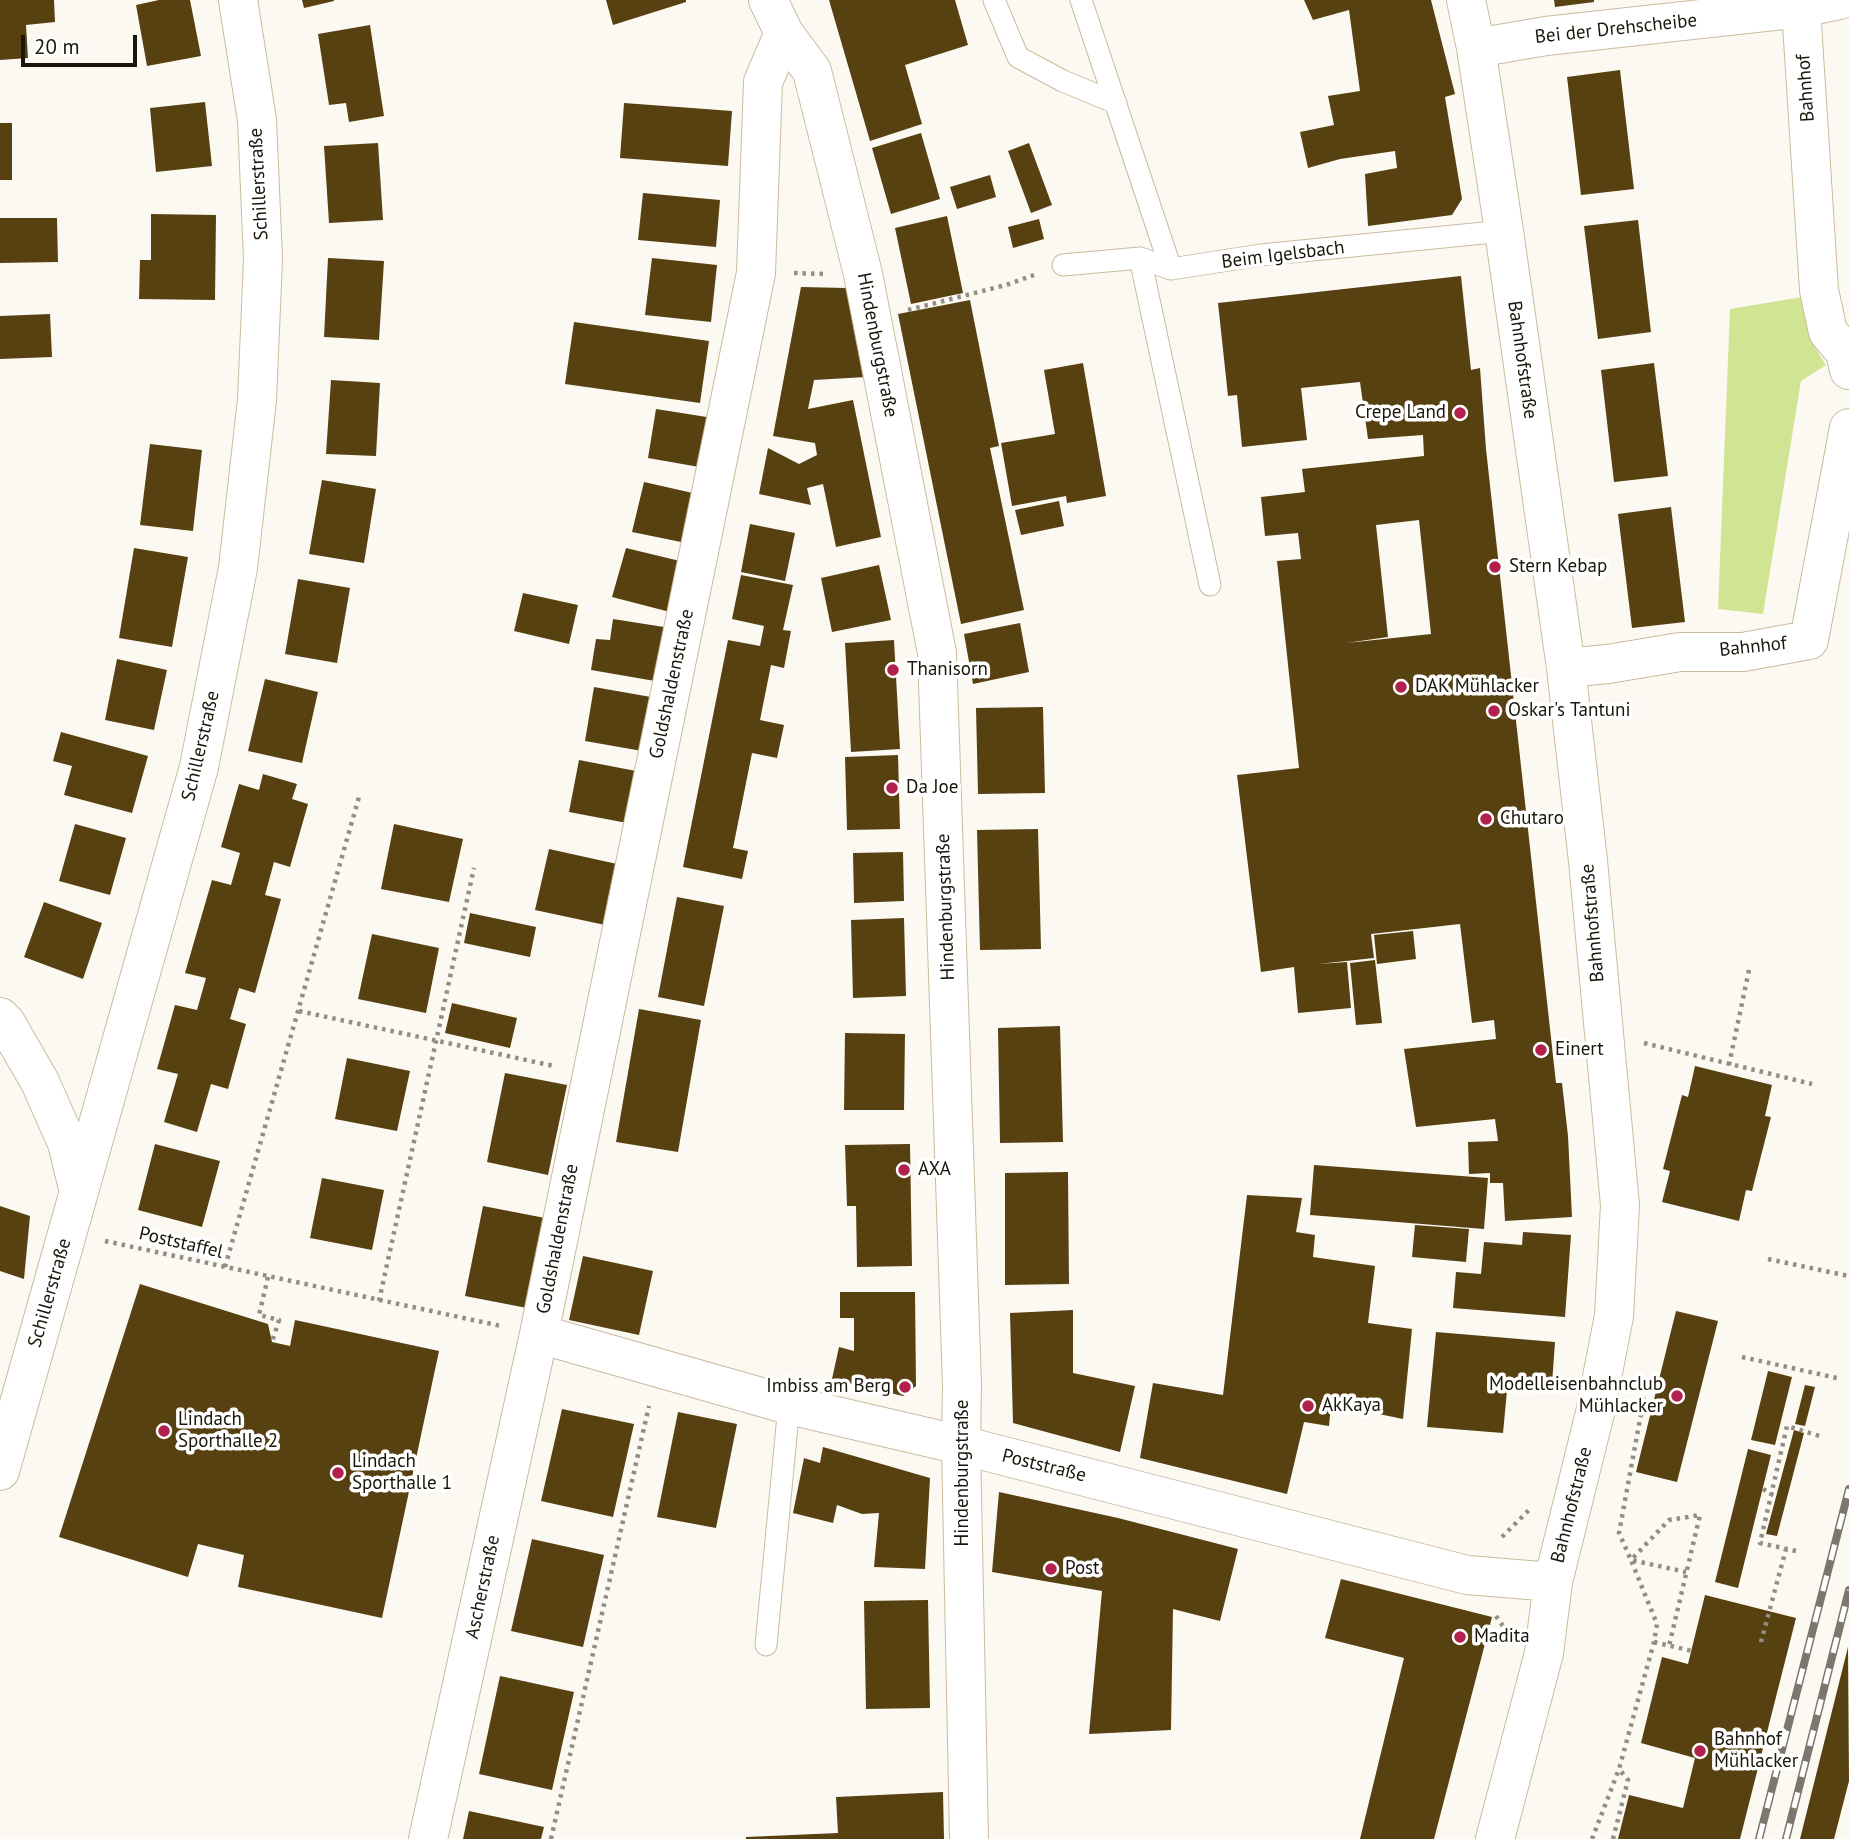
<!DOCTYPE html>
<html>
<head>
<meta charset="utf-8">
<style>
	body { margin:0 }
	#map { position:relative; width:1849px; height:1839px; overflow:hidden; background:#fcf9f3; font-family:"PT Sans",sans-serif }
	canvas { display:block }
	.scale { position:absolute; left:21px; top:35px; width:116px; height:32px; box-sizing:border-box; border:4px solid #1b160b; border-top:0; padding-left:9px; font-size:21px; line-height:24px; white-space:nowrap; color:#1b160b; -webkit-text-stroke:5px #fff; paint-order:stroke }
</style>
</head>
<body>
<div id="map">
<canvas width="1849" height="1839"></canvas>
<div class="scale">20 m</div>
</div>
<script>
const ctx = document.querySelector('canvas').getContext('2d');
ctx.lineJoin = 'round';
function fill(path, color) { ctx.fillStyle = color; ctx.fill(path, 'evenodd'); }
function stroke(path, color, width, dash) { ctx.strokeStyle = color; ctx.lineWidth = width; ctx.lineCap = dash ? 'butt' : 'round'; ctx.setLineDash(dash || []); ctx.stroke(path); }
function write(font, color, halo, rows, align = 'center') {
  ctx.font = font + ' "PT Sans",sans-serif'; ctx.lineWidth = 7; ctx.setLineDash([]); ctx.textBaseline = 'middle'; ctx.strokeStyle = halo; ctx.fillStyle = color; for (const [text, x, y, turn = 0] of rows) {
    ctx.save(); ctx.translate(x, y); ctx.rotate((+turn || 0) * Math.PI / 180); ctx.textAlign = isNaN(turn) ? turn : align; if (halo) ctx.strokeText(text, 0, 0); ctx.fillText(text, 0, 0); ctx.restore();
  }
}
const green = new Path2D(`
	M1802 297 1810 340 1826 365 1801 381 1763 614 1718 609 1730 309Z`);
const building = new Path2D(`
	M0 0H54L55 22 26 25 28 58 0 60Z
	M159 0H190L201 56 147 66 136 5Z
	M302 0H334V1L304 8Z
	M606 0H686V2L613 25Z
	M829 0H955L968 45 905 65 922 124 870 141Z
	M1304 0H1431L1455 94 1445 97 1462 199 1452 215 1368 226 1365 174 1397 168 1395 151 1340 159 1308 168 1300 132 1334 125 1328 96 1360 91 1349 10 1313 20Z
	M1554 0H1594V2L1555 7Z
	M370 25 384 116 349 122 346 103 329 105 318 34Z
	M1620 70 1634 189 1581 195 1567 77Z
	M205 102 212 166 156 172 150 108Z
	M624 103 732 111 728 166 620 158Z
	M0 123H12V180H0Z
	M921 133 940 199 891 214 872 148Z
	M378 143 383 220 329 223 324 146Z
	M1029 143 1052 205 1031 213 1008 151Z
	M990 175 996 197 957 209 950 187Z
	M643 193 720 200 716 247 638 240Z
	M151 214 216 215 215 300 139 299 140 260H151Z
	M947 216 963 293 911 304 895 228Z
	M0 218H57L58 262 0 263Z
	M1039 219 1044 239 1013 248 1008 227Z
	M1638 220 1651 332 1598 339 1584 226Z
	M328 258 384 261 379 340 324 337Z
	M652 258 717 265 711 322 645 315Z
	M1461 276 1471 370 1480 368 1486 449 1556 1083H1562L1568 1136 1572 1217 1505 1221 1503 1183H1490V1173L1469 1174 1468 1142 1498 1141 1495 1119 1416 1127 1404 1049 1496 1039 1494 1020 1472 1023 1460 924 1371 934 1374 958 1318 964 1347 962 1351 1008 1298 1013 1294 967 1261 972 1237 775 1299 768 1277 561 1301 559 1298 533 1265 536 1261 497 1305 492 1302 469 1424 456 1423 435 1368 439 1360 382 1301 388 1307 440 1242 447 1237 395 1228 396 1218 303ZM1419 520 1431 634 1346 643 1388 637 1376 525Z
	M801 287 846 288 866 377 814 380 808 409 853 400 881 537 836 547 823 484 807 488 811 505 759 494 768 448 799 464 817 455 815 443 773 436Z
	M970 300 999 446 990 448 1024 610 961 624 898 314Z
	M50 314 52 357 0 359V316Z
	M574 322 709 341 700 403 565 384Z
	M1083 363 1106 496 1067 503 1066 496 1012 506 1001 443 1055 434 1044 370Z
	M1654 363 1668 476 1614 482 1601 370Z
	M331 380 380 383 376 456 326 454Z
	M656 409 713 418 705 468 648 458Z
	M150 444 202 450 193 531 140 525Z
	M322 480 376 489 364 563 309 554Z
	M644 482 697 494 686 543 632 532Z
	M1059 501 1064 526 1021 535 1015 510Z
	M1671 507 1685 622 1632 628 1618 514Z
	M750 524 795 533 785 581 741 572Z
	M134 548 188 557 172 647 119 638Z
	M626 548 684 562 670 612 612 597Z
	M879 565 891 620 832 632 821 578Z
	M741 575 793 585 783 630 791 631 784 668 771 665 760 720 784 725 777 758 752 753 733 848 748 851 742 879 683 867 728 640 760 646 764 626 732 619Z
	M298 579 350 588 337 663 285 654Z
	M523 593 578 605 569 644 514 631Z
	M613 619 664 627 655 681 591 670 596 639 610 640Z
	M1020 623 1029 672 973 684 964 634Z
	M894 640 900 749 851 752 845 643Z
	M117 659 167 670 154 730 105 720Z
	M265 679 318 692 302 763 248 751Z
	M594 687 651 697 642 751 585 741Z
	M1043 707 1045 793 978 794 976 708Z
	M61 732 148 756 132 813 64 795 72 766 53 761Z
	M898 755 900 829 847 830 845 757Z
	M579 760 636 771 627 823 569 812Z
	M263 774 297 784 292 799 308 804 290 867 274 862 265 895 281 899 255 993 239 988 230 1019 246 1024 228 1089 211 1084 197 1132 164 1122 178 1074 157 1069 175 1005 197 1010 206 978 185 973 212 880 231 885 240 853 221 847 239 784 259 790Z
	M75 824 126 838 110 895 59 881Z
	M394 824 463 839 449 902 381 889Z
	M1038 829 1041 949 980 950 977 830Z
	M549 849 617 864 605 925 535 910Z
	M903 852 904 901 854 903 853 853Z
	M677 897 724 906 704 1006 658 997Z
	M44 902 102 923 83 979 24 957Z
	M470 913 536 927 530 957 464 943Z
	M904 918 906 996 853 998 851 920Z
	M1413 931 1416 959 1377 964 1374 935Z
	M372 934 439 948 426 1013 358 999Z
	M1375 960 1382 1023 1356 1025 1350 963Z
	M452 1003 517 1018 510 1048 445 1033Z
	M639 1009 701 1020 678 1152 616 1142Z
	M1060 1026 1063 1142 1000 1143 998 1028Z
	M845 1033 905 1034 904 1110H844Z
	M347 1058 410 1071 397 1131 335 1119Z
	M1695 1066 1772 1085 1765 1116 1771 1117 1752 1191 1746 1190 1739 1221 1662 1202 1670 1171 1663 1169 1682 1095 1688 1097Z
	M505 1073 567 1085 548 1175 487 1162Z
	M155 1144 220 1161 202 1227 138 1210Z
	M910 1144 912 1266 857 1267 856 1206H847L845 1145Z
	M1314 1165 1488 1178 1484 1229 1310 1215Z
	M1068 1172 1069 1284 1005 1285V1173Z
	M322 1178 384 1190 372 1250 310 1238Z
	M1247 1195 1302 1198 1296 1232 1315 1235 1313 1257 1375 1266 1368 1323 1412 1329 1403 1419 1331 1404 1329 1426 1304 1422 1287 1494 1140 1458 1153 1383 1223 1395Z
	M0 1206 30 1216 24 1279 0 1271Z
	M483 1206 545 1218 527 1308 465 1296Z
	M1415 1225 1469 1229 1466 1262 1412 1257Z
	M1523 1232 1571 1235 1565 1317 1453 1308 1456 1272 1481 1274 1484 1242 1522 1245Z
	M583 1256 653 1271 639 1335 569 1320Z
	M140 1284 268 1324 272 1342 290 1346 295 1320 439 1351 382 1618 238 1587 244 1555 198 1544 188 1577 59 1537Z
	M840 1292H915L916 1386 903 1396 832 1379 839 1347 854 1351V1318H840Z
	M1073 1310V1373L1135 1386 1120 1452 1013 1423 1010 1313Z
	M1676 1311 1718 1321 1677 1482 1636 1472Z
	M1436 1332 1555 1342 1552 1384 1508 1380 1503 1433 1427 1427Z
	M1768 1371 1792 1377 1775 1445 1751 1440Z
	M1805 1385 1815 1387 1805 1426 1795 1424Z
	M562 1409 634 1424 613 1517 541 1501Z
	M678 1412 737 1424 716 1528 657 1517Z
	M1794 1430 1804 1433 1777 1536 1766 1534Z
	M823 1447 930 1478 925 1569 874 1567 879 1513 862 1514 837 1505 833 1523 793 1513 804 1458 820 1463Z
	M1748 1449 1771 1455 1738 1588 1715 1582Z
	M999 1492 1118 1518 1238 1549 1220 1621 1173 1609 1171 1730 1089 1734 1102 1591 992 1572Z
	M532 1539 604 1555 583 1647 511 1631Z
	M1341 1579 1492 1617 1434 1839H1360L1404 1658 1325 1638Z
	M1705 1595 1796 1618 1740 1839H1618L1629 1795 1683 1808 1695 1758 1641 1743 1662 1657 1688 1664Z
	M928 1600 930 1708 866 1709 864 1601Z
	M1848 1647 1849 1781 1834 1839H1800Z
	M500 1676 574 1692 552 1790 479 1774Z
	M943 1792 944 1839H746V1837L838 1833 836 1797Z
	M469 1811 544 1827 541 1839H463Z`);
const path = new Path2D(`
	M794 273 824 274
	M908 310 1006 285 1034 275
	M299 1011 554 1066
	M1644 1043 1812 1084
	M1729 1065 1749 970
	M105 1241 501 1326
	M1768 1259 1849 1276
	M225 1267 359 797
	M268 1277 259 1315 279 1320 272 1342
	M379 1301 474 868
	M1742 1357 1837 1378
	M1644 1380 1643 1403 1619 1533 1631 1560 1686 1572
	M1763 1489 1776 1497
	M1502 1537 1530 1509
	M1796 1551 1760 1543 1787 1426 1823 1437
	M1496 1616 1507 1632
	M1654 1642 1692 1651
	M1761 1642 1786 1549
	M551 1839 649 1406
	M1592 1839 1619 1769 1654 1642 1657 1624 1631 1560 1669 1520 1700 1515 1669 1646
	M1613 1839 1628 1780 1619 1769`);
const service = new Path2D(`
	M994 0 1018 57 1063 81 1116 103
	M1081 0 1171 269
	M1140 258 1210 585
	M1063 265 1140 258 1171 269 1261 255 1504 231
	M766 1645 789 1405`);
const minor = new Path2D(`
	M768 0 784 33 812 71 863 274 937 653 962 1385 961 1445 969 1839
	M1466 0 1476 48 1504 231 1566 668 1588 861 1620 1205 1614 1316 1595 1413 1553 1582 1544 1653 1495 1839
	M1801 8 1819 290 1828 332 1845 352 1849 370
	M1476 48 1546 36 1801 8 1840 0
	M1566 668 1608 664 1680 652H1743L1809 640 1849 428
	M0 1017 6 1023 40 1082 67 1143 78 1188
	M539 1334 789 1405 961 1445 1467 1575 1553 1582
	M0 1471 199 767 238 568 257 400 263 259 257 120 238 0
	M428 1839 539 1334 756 273 763 82 784 33`);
const rail = new Path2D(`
	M1759 1839 1849 1489
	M1786 1839 1849 1590`);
const markers = [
	[1460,413,7,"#b2214e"],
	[1495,567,7,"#b2214e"],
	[893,670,7,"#b2214e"],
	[1401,687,7,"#b2214e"],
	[1494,711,7,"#b2214e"],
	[892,788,7,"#b2214e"],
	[1486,819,7,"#b2214e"],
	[1541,1050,7,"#b2214e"],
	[904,1170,7,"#b2214e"],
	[905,1387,7,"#b2214e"],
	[1677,1396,7,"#b2214e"],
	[1308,1406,7,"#b2214e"],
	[164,1431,7,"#b2214e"],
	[338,1473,7,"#b2214e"],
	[1051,1569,7,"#b2214e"],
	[1460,1637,7,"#b2214e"],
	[1700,1751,7,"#b2214e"]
];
const streetNames = [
	["Bei der Drehscheibe",1616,29,-6],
	["Bahnhof",1806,88,-94],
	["Schillerstraße",259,184,-93],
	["Beim Igelsbach",1283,255,-7],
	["Hindenburgstraße",877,345,79],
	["Bahnhofstraße",1522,360,82],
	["Bahnhof",1753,647,-6],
	["Goldshaldenstraße",672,684,-78],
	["Schillerstraße",201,746,-77],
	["Hindenburgstraße",946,907,-92],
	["Bahnhofstraße",1593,923,-95],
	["Goldshaldenstraße",558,1239,-79],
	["Poststaffel",181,1243,13],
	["Schillerstraße",50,1293,-74],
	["Poststraße",1044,1466,14],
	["Hindenburgstraße",963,1473,-90],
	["Bahnhofstraße",1572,1505,-76],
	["Ascherstraße",483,1587,-78]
];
const poiNames = [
	["Crepe Land",1446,413,"right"],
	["Stern Kebap",1509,567],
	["Thanisorn",907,670],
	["DAK Mühlacker",1415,687],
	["Oskar's Tantuni",1508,711],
	["Da Joe",906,788],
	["Chutaro",1500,819],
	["Einert",1555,1050],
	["AXA",918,1170],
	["Modelleisenbahnclub",1663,1385,"right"],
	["Mühlacker",1663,1407,"right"],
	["Imbiss am Berg",891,1387,"right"],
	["AkKaya",1322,1406],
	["Lindach",178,1420],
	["Sporthalle 2",178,1442],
	["Lindach",352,1462],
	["Sporthalle 1",352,1484],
	["Post",1065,1569],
	["Madita",1474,1637],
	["Bahnhof",1714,1740],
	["Mühlacker",1714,1762]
];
fill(green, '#d1e493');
fill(building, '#574111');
stroke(service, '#cbbb9e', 23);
stroke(minor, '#cbbb9e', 40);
stroke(path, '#928e85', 4.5, [3.5, 5]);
stroke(service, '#fff', 21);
stroke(minor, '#fff', 38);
stroke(rail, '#7b776e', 8);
stroke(rail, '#fff', 5, [16]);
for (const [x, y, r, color] of markers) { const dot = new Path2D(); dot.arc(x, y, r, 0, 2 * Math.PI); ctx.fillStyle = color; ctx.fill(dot); stroke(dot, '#fff', 2.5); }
write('19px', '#1b160b', '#fff', streetNames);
write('19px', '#1b160b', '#fff', poiNames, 'left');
</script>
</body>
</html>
